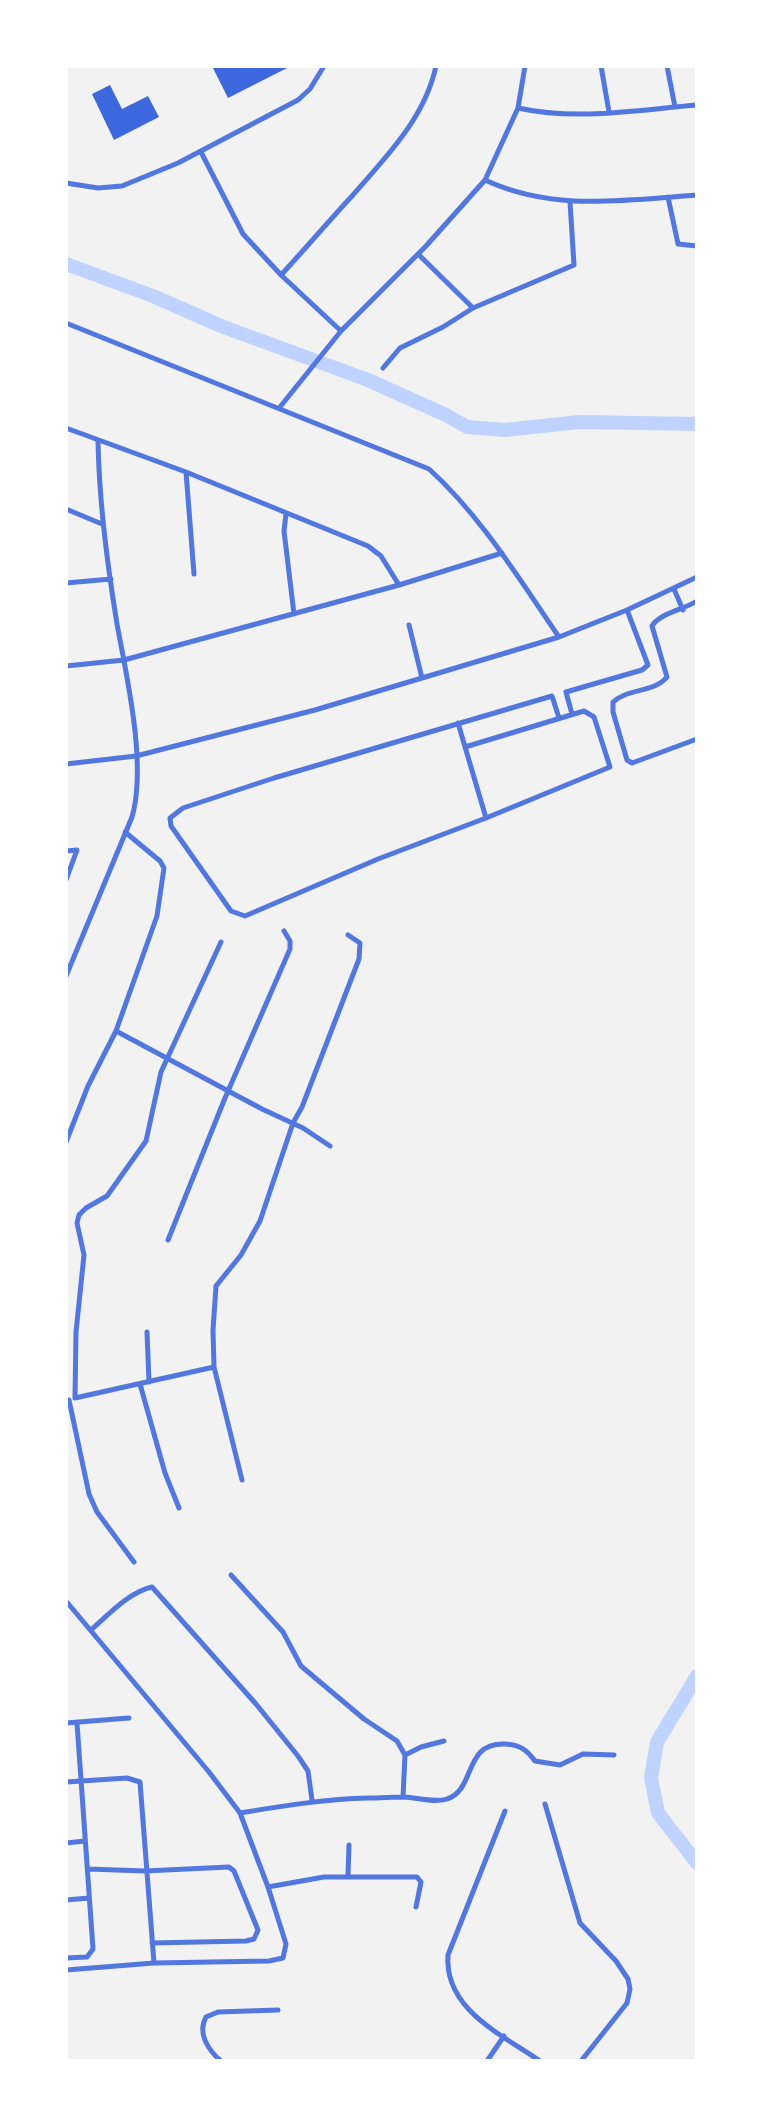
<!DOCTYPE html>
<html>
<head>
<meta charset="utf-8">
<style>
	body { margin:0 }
	#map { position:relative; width:763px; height:2127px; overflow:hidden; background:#f2f2f2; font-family:"Space Grotesk",sans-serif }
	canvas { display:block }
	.frame { position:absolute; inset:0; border:68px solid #fff; pointer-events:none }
</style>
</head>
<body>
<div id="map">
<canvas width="763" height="2127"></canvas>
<div class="frame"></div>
</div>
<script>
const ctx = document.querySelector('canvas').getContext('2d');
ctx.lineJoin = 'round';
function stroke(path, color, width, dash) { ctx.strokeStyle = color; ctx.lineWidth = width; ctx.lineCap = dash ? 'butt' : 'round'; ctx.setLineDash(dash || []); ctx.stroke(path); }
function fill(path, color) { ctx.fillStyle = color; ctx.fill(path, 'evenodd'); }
const river = new Path2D(`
	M66 264 153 296 221 326 368 380 446 415 467 427 505 430 579 422 697 424
	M697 1676 657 1742 651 1778 658 1813 697 1863`);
const building = new Path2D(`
	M212 66H291L228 98Z
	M110 85 122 109 148 96 159 117 114 140 92 94Z`);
const minor = new Path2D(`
	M601 66 609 112
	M667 66 675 107
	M518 108C577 121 637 110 697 105
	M201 152 243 234 281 275 341 331
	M485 180C554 212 623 200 697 195
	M66 183 98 188 122 186 178 163 298 100 310 89 324 66
	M668 197 678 244 697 246
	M418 254 473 308
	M281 275C305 249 328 222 352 196 386 157 425 118 436 66
	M66 323 429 469C481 516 519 579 559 637
	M383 368 400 348 443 327 473 308 574 265 570 202
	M280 407 341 331 426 246 485 180 518 108 525 66
	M66 428 186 472 368 546 381 556 399 585
	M186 472 194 574
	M66 509 102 524
	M286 514 284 531 294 614
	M66 583 111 579
	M674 589 683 610
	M697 601C683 610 660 613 652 626L667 677C654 693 628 688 613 702V712L627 760 632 763 697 739
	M409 625 422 678
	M66 666 124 660 399 585 502 553
	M572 714 566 692 642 670 648 665 627 610
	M458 723 486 818
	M465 747 584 711 594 717 610 767 486 818 378 859 245 916 231 911 171 826 170 818 183 808 274 778 552 696 559 718
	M66 764 136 756 315 710 559 637 627 610 697 577
	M66 851 77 850 66 880
	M66 976 132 817C147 765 127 678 117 624 107 563 99 502 98 441
	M116 1031 262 1109 303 1128 330 1146
	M66 1142 88 1086 116 1031 157 916 164 868 160 861 125 832
	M168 1240 225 1098 290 949V941L284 931
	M147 1332 149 1382
	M140 1384 165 1473 179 1508
	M75 1398 76 1332 84 1255 77 1223 79 1215 86 1208 107 1196 146 1141 161 1072 221 942
	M75 1398 214 1367
	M69 1400 89 1494 97 1512 134 1562
	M242 1480 214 1367 213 1330 216 1286 241 1255 260 1221 293 1123 302 1107 359 959 360 943 348 935
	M231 1575 283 1632 301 1666 364 1719 397 1741 405 1755 403 1797
	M66 1601 209 1772 240 1813 268 1887 286 1944 283 1958 269 1961 154 1963 66 1970
	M91 1630C108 1615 129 1592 152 1587L256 1704 298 1756 308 1771 312 1800
	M66 1723 129 1718
	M405 1755 421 1747 444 1741
	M66 1782 127 1778 140 1782 154 1963
	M545 1804 580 1923 616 1961 628 1979 630 1989 627 2003 581 2061
	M505 1811 448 1955C444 2009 501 2034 540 2061
	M240 1813C283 1806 324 1799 368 1798 380 1798 393 1797 405 1797 418 1798 435 1803 447 1799 476 1790 463 1742 505 1744 520 1745 526 1749 535 1761L560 1765 583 1754 614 1755
	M66 1843 85 1841
	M88 1869 145 1871 229 1867 234 1871 258 1930 254 1939 246 1941 152 1943
	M348 1876 349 1845
	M268 1887 324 1877H417L421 1882 416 1907
	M66 1900 89 1898
	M66 1958 87 1957 93 1949 77 1723
	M221 2061C208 2050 197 2033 206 2017L218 2012 278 2010
	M487 2061 504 2036`);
stroke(river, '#bfd3fe', 14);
fill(building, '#3d67dc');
stroke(minor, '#5277de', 5);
</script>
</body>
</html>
